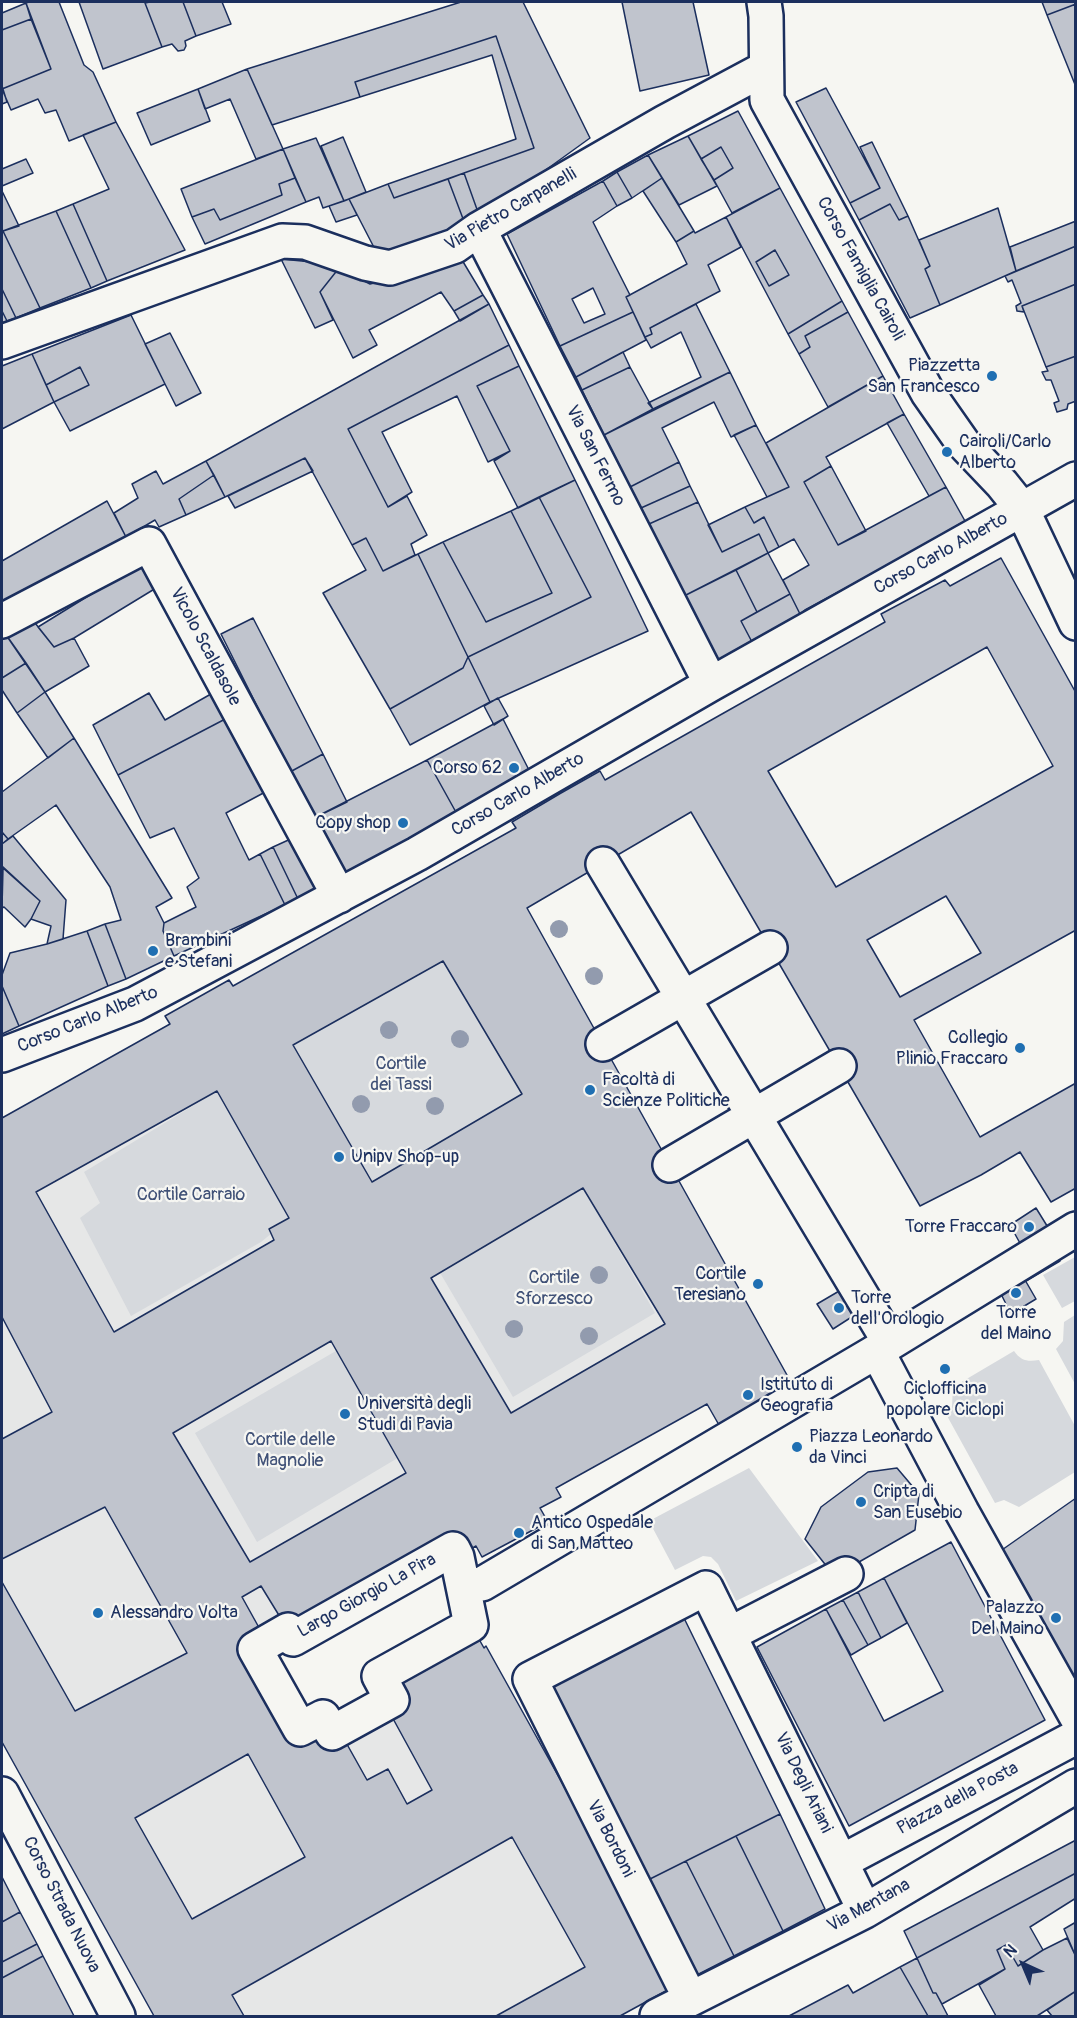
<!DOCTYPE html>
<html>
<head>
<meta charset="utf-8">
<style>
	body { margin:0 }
	#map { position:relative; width:1077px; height:2018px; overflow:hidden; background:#f6f6f2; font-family:Pangolin,sans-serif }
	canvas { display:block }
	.frame { position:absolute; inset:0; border:3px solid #1b2f5e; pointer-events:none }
	.north { position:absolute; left:993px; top:1934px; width:60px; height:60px; -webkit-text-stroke:4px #f6f6f2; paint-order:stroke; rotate:316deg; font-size:16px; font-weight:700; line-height:24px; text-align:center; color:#1b2f5e }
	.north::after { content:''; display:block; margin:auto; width:21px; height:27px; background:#1b2f5e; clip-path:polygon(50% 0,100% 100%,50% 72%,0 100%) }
</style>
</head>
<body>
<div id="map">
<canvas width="1077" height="2018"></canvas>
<div class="frame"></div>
<div class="north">N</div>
</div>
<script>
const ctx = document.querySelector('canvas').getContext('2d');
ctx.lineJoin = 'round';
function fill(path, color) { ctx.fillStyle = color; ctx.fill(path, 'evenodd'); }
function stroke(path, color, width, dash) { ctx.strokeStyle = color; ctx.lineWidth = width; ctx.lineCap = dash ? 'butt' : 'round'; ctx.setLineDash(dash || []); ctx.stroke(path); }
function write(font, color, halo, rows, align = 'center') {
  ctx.font = font + ' Pangolin,sans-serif'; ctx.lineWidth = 4.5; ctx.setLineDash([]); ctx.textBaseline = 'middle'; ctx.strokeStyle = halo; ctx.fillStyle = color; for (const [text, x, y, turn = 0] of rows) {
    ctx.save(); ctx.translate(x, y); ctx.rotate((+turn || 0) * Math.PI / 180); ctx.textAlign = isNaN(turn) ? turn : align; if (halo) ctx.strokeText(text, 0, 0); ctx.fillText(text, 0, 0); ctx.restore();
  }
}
const built = new Path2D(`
	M516 828 552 894 527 909 792 1384 719 1425 707 1404 556 1488 561 1497 540 1508 548 1522 482 1557 476 1546 255 1649 300 1729 333 1733 471 1625 484 1647 486 1646 675 1986 620 2016H154L2 1742V1118L169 1024 165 1016 229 980 233 986Z`);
const green = new Path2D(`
	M443 961 522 1094 372 1182 293 1045Z
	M219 1090 293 1216 261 1242 131 1316 80 1218 100 1203 84 1172Z
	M583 1188 655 1313 513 1397 439 1271Z
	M1075 1257V1301L1062 1308 1043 1275Z
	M1075 1315V1384L1056 1349 1063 1341 1064 1322Z
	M341 1348 401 1456 257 1542 195 1433Z
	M1014 1351C1021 1361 1028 1362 1039 1360L1075 1426V1472L1019 1507 1004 1500 995 1503 946 1414 952 1406 953 1387Z
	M749 1468 818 1561 736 1601 718 1564 711 1557 703 1556 675 1570 649 1521Z`);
const building = new Path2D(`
	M29 2H59L84 65 93 72 116 122 69 141 56 110 45 113 38 99 11 110 2 89 51 69 26 3Z
	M79 2H150L145 3 162 47 103 69Z
	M150 2H183L196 36 185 41 186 46 184 50 178 51 172 44 162 47 145 3Z
	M183 2H222L231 24 196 36Z
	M461 2H523L590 138 511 195 479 215 464 173 534 148 496 36 355 82 360 97 272 125 247 69Z
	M622 2H693L709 75 640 91Z
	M1042 2H1076V4L1047 15Z
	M26 3 31 19 2 30V13Z
	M1076 4V87L1047 15Z
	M31 19 51 69 2 89V30Z
	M496 36 534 148 394 198 388 184 516 139 492 55 360 97 355 82Z
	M247 69 283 149 256 159 230 99 205 109 198 89Z
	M2 86 7 102 2 104Z
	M826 88 880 188 850 203 796 102Z
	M198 89 210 121 151 145 137 113Z
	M738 111 780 188 732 213 714 180 733 168 721 147 701 159 688 136Z
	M116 122 185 250 107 281 73 204 109 189 83 135Z
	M688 136 717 186 679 205 648 155Z
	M343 137 366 192 344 201 321 146Z
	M316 138 344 201 323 208 319 197 306 202 283 149Z
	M872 142 908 216 899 220 890 204 859 220 850 203 880 188 860 147Z
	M721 147 733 168 714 180 701 159Z
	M283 149 295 178 279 184 282 195 220 220 214 209 192 217 181 189Z
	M648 155 662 178 632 198 617 172Z
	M26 159 33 173 2 186V169Z
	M617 172 632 198 617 206 603 181Z
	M464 173 479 215 465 224 448 179Z
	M295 178 306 202 205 244 192 217 214 209 220 220 282 195 279 184Z
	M662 178 694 231 676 242 643 191Z
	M448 179 465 224 381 261 349 199 388 184 394 198Z
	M603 181 617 206 593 222 630 295 626 297 633 312 560 346 507 234ZM593 288 605 314 584 323 572 299Z
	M780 188 842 301 788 334 726 217ZM775 250 789 275 769 286 756 262Z
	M2 191 19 226 3 231 2 229Z
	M349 199 357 215 336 222 329 206Z
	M73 204 107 281 91 288 56 211Z
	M890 204 899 220 908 216 930 266 925 269 940 305 910 318 859 220Z
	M998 208 1016 271 940 305 925 269 930 266 919 240Z
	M56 211 91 288 40 308 3 231Z
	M726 217 741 247 708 265 720 291 650 328 652 334 645 337 626 297 687 264 676 242 694 231 695 233Z
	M1076 221V246L1016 271 1010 247Z
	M2 229 40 308 16 318 2 289Z
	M1076 246V284L1022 306 1024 312 1017 311 1016 306 1021 303 1012 280 1008 282 1005 276Z
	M775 250 789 275 769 286 756 262Z
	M281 259 333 264 339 268 320 292 333 320 315 328Z
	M462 260 483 295 454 311 441 292 369 330 377 345 353 358 320 292 339 268 370 284Z
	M1076 284V356L1046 367 1022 306Z
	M2 289 16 318 7 321 2 311Z
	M483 295 489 304 460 321 454 311Z
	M842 301 848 312 805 336 810 347 799 354 788 334Z
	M489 304 509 345 348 429 388 507 407 496 427 535 411 544 415 555 383 571 366 538 352 545 305 458 225 497 206 461Z
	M696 304 730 372 653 409 648 403 701 377 681 332 651 348 645 337 652 334 650 328Z
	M2 311 7 321 2 323Z
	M633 312 646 340 576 377 560 346Z
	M848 312 883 376 828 407 799 354 810 347 805 336Z
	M131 315 165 384 70 431 54 402 89 385 80 367 46 385 32 354Z
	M170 333 201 393 176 406 145 344Z
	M509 345 519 366 477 386 510 451 488 462 457 396 382 432 412 492 388 507 348 429Z
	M623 352 630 367 582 390 576 377Z
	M32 354 54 402 2 429V366Z
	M1076 356V401L1068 404 1067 409 1057 412 1054 403 1059 401 1051 380H1046L1042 372 1048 371 1046 367Z
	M519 366 575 480 518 508 494 461 510 451 477 386Z
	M80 367 89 385 54 402 46 385Z
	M630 367 653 409 604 435 582 390Z
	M730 372 756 425 731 437 714 402 662 428 679 462 630 487 604 435Z
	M883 376 904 414 826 457 831 466 804 482 838 545 946 487 965 521 896 561 805 610 800 614 783 580 809 565 794 539 779 547 764 517 754 523 745 507 789 487 766 443Z
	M904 414 946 487 929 496 887 423Z
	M756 425 789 487 767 497 734 435Z
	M305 458 313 471 235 508 228 496Z
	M206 461 214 475 179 499 186 515 159 527 155 520 126 537 114 513 138 498 132 484 156 471 163 484Z
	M679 462 690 486 641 508 630 487Z
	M831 466 866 531 838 545 804 482Z
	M214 475 225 497 186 515 179 499Z
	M575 480 648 631 490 702 468 657 591 597 539 497Z
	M690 486 698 502 649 524 641 508Z
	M539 497 591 597 468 657 418 554 443 542 486 622 552 593 511 511Z
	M107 501 126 537 2 608V561Z
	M698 502 722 552 759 534 768 553 684 596 649 524Z
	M745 507 754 523 764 517 779 547 768 553 759 534 722 552 708 525Z
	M511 511 552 593 486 622 443 542Z
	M366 538 383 571 418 554 468 657 463 668 390 709 323 593 366 570 352 545Z
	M768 553 790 594 757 612 736 570Z
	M1001 558 1076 693V930L914 1020 980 1137 1076 1083V1188L1051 1202 1020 1152 981 1175 920 1206 691 812 527 908 792 1384 719 1425 707 1404 556 1488 561 1497 540 1508 548 1522 482 1557 476 1546 457 1557 288 1630 261 1586 242 1597 267 1642 300 1729 339 1730 367 1780 388 1769 407 1804 432 1790 385 1704 379 1676 471 1625 484 1648 486 1646 675 1986 620 2016H496L585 1967 512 1837 232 1995 244 2016H154L2 1742V1582L75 1711 187 1653 105 1507 2 1559V1439L52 1412 2 1317V1118L170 1024 165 1016 229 980 233 986 516 828 512 822 561 793 600 771 605 780 885 622 881 614 945 580 950 586ZM987 647 1053 766 836 887 768 771ZM946 896 981 953 900 997 867 940ZM443 961 522 1094 372 1182 293 1045ZM217 1091 289 1218 269 1229 274 1240 114 1332 36 1192ZM583 1188 665 1324 511 1413 431 1278ZM331 1341 406 1473 250 1562 173 1433ZM248 1754 305 1857 192 1919 135 1818Z
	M148 559 161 585 74 638 54 647 38 627Z
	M736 570 757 612 741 621 752 642 718 660 684 596Z
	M790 594 800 614 752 642 741 621Z
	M28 614 54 647 74 638 89 666 45 692 2 629Z
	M253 618 323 754 290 772 221 634Z
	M2 629 26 663 2 678Z
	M468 657 490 702 410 745 390 709 463 668Z
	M26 663 45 692 17 713 2 690V678Z
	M218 690 231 716 118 775 93 725 149 693 165 720Z
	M45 692 74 738 48 758 17 713Z
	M498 698 508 716 494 725 484 706Z
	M231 716 269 790 226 813 249 860 260 854 285 905 174 956 163 931 164 923 196 907 187 887 199 878 174 828 150 838 118 775Z
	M503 719 530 772 457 814 427 760Z
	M74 738 172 898 156 907 164 923 163 931 174 956 126 979 105 924 121 920 110 887 56 805 8 839 2 832V792Z
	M323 754 347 802 314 818 290 772Z
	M427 760 457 814 344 877 314 818Z
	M2 832 8 839 2 844Z
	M13 836 66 900 63 939 47 944 51 926 31 919 40 901 2 866V844Z
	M295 837 322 888 298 899 273 847Z
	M273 847 298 899 285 905 260 854Z
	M3 868 40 901 31 919 25 927 4 907 2 908Z
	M105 924 126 979 108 986 87 931Z
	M87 931 108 986 19 1026 2 986V975L10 953 47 944Z
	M2 986 19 1026 2 1034Z
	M1036 1208 1049 1229 1021 1245 1010 1225Z
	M1055 1254 1060 1261 1026 1281 1021 1273Z
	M1021 1273 1036 1299 1011 1314 997 1286Z
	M846 1287 861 1311 833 1329 817 1304Z
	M897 1468 919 1494 915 1530 852 1566 828 1568 805 1539 821 1507 868 1472Z
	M1076 1498V1685L999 1552Z
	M951 1542 1045 1720 849 1826 757 1647 826 1609 884 1721 943 1691 884 1578Z
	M884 1578 907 1623 881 1638 858 1592Z
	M858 1592 881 1638 868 1645 843 1600Z
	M843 1600 868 1645 851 1655 826 1609Z
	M683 1616 780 1814 646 1881 551 1685Z
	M780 1814 825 1909 783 1931 736 1836Z
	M736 1836 783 1931 734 1956 686 1861Z
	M1076 1840V1873L917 1958 904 1931Z
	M686 1861 734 1956 693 1977 646 1881Z
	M1076 1873V1898L1030 1927 1043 1950 1018 1966 1006 1945 997 1950 1005 1969 942 2004 936 1993H933L917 1958Z
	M2 1877 20 1912 2 1922Z
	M20 1912 37 1944 2 1962V1922Z
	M1076 1922V1957L1064 1929Z
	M1067 1938 1076 1957V1991L1037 2016H996L979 1985 1005 1969 997 1950 1006 1945 1018 1966 1043 1950Z
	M37 1944 43 1956 2 1978V1962Z
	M43 1956 74 2016H2V1978Z
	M917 1958 933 1993H936L948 2016H928L900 1967Z
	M900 1967 928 2016H789L848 1985 853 1993Z
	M1076 1991V2016H1052L1047 2010Z`);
const minor = new Path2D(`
	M764 2 766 16 767 100 928 393 963 443 1002 484 1022 509 1076 623
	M479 229 711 684
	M2 342 282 241 305 242 365 263 390 268 455 246 479 229 665 122 766 68
	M2 621 149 544 339 896
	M603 864 890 1343
	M603 1044 770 948
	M2 1055 135 1004 417 854 711 684 1076 479
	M670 1165 839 1066
	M877 1351 962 1512 1076 1716
	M453 1549 457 1557 471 1625 379 1676 392 1700 332 1733 323 1717 300 1729 255 1649 288 1630 293 1639Z
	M482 1584 877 1351 1076 1229
	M730 1634 846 1574
	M2 1794 118 2016
	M841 1862 1076 1737
	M690 1998 530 1679 685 1599 706 1588 865 1911
	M657 2016 865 1911 1076 1786`);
const trees = [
	[559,929],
	[594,976],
	[389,1030],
	[460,1039],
	[361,1104],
	[435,1106],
	[599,1275],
	[514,1329],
	[589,1336]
];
const markers = [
	[992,376,6,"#1f6fb2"],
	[947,452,6,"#1f6fb2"],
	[514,768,6,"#1f6fb2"],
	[403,823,6,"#1f6fb2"],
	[153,951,6,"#1f6fb2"],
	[1020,1048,6,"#1f6fb2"],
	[590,1090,6,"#1f6fb2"],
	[339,1157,6,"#1f6fb2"],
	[1029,1227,6,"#1f6fb2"],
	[758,1284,6,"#1f6fb2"],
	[1016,1293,6,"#1f6fb2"],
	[839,1308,6,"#1f6fb2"],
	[945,1369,6,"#1f6fb2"],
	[748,1395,6,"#1f6fb2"],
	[345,1414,6,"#1f6fb2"],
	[797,1447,6,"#1f6fb2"],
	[861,1502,6,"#1f6fb2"],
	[519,1533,6,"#1f6fb2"],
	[98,1613,6,"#1f6fb2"],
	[1056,1618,6,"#1f6fb2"]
];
const streetNames = [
	["Via Pietro Carpanelli",511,210,-30],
	["Corso Famiglia Cairoli",860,269,61],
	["Via San Fermo",595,456,63],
	["Corso Carlo Alberto",941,554,-29],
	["Vicolo Scaldasole",205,647,62],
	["Corso Carlo Alberto",518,795,-30],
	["Corso Carlo Alberto",88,1020,-22],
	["Largo Giorgio La Pira",367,1596,-29],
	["Via Degli Ariani",803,1783,64],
	["Piazza della Posta",958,1799,-28],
	["Via Bordoni",610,1839,63],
	["Corso Strada Nuova",61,1905,63],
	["Via Mentana",869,1906,-29]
];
const poiNames = [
	["Piazzetta",980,366,"right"],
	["San Francesco",980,387,"right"],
	["Cairoli/Carlo",959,442],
	["Alberto",959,463],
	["Corso 62",502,768,"right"],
	["Copy shop",391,823,"right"],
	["Brambini",165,941],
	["e Stefani",165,962],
	["Collegio",1008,1038,"right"],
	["Plinio Fraccaro",1008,1059,"right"],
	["Facoltà di",602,1080],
	["Scienze Politiche",602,1101],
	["Unipv Shop-up",351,1157],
	["Torre Fraccaro",1017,1227,"right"],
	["Cortile",746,1274,"right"],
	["Teresiano",746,1295,"right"],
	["Torre",851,1298],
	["dell'Orologio",851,1319],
	["Torre",1016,1313,"center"],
	["del Maino",1016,1334,"center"],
	["Istituto di",760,1385],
	["Geografia",760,1406],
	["Ciclofficina",945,1389,"center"],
	["popolare Ciclopi",945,1410,"center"],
	["Università degli",357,1404],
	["Studi di Pavia",357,1425],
	["Piazza Leonardo",809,1437],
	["da Vinci",809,1458],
	["Cripta di",873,1492],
	["San Eusebio",873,1513],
	["Antico Ospedale",531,1523],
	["di San Matteo",531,1544],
	["Palazzo",1044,1608,"right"],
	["Del Maino",1044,1629,"right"],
	["Alessandro Volta",110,1613]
];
const parkNames = [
	["Cortile",401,1064],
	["dei Tassi",401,1085],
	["Cortile Carraio",191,1195],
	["Cortile",554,1278],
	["Sforzesco",554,1299],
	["Cortile delle",290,1440],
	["Magnolie",290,1461]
];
fill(built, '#e6e7e7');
fill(green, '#d6d9dd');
fill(building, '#c0c4cd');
stroke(building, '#1b2f5e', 1.5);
stroke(minor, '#1b2f5e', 38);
stroke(minor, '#f6f6f2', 33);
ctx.fillStyle = '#929bae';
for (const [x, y] of trees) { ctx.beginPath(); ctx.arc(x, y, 9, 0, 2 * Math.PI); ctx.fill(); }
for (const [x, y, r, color] of markers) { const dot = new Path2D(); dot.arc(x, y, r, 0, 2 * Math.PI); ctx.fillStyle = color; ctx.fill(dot); stroke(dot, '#f6f6f2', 2); }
write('18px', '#1b2f5e', '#f6f6f2', streetNames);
write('18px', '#1b2f5e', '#f6f6f2', poiNames, 'left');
write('18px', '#405177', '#f6f6f2', parkNames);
</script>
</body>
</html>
